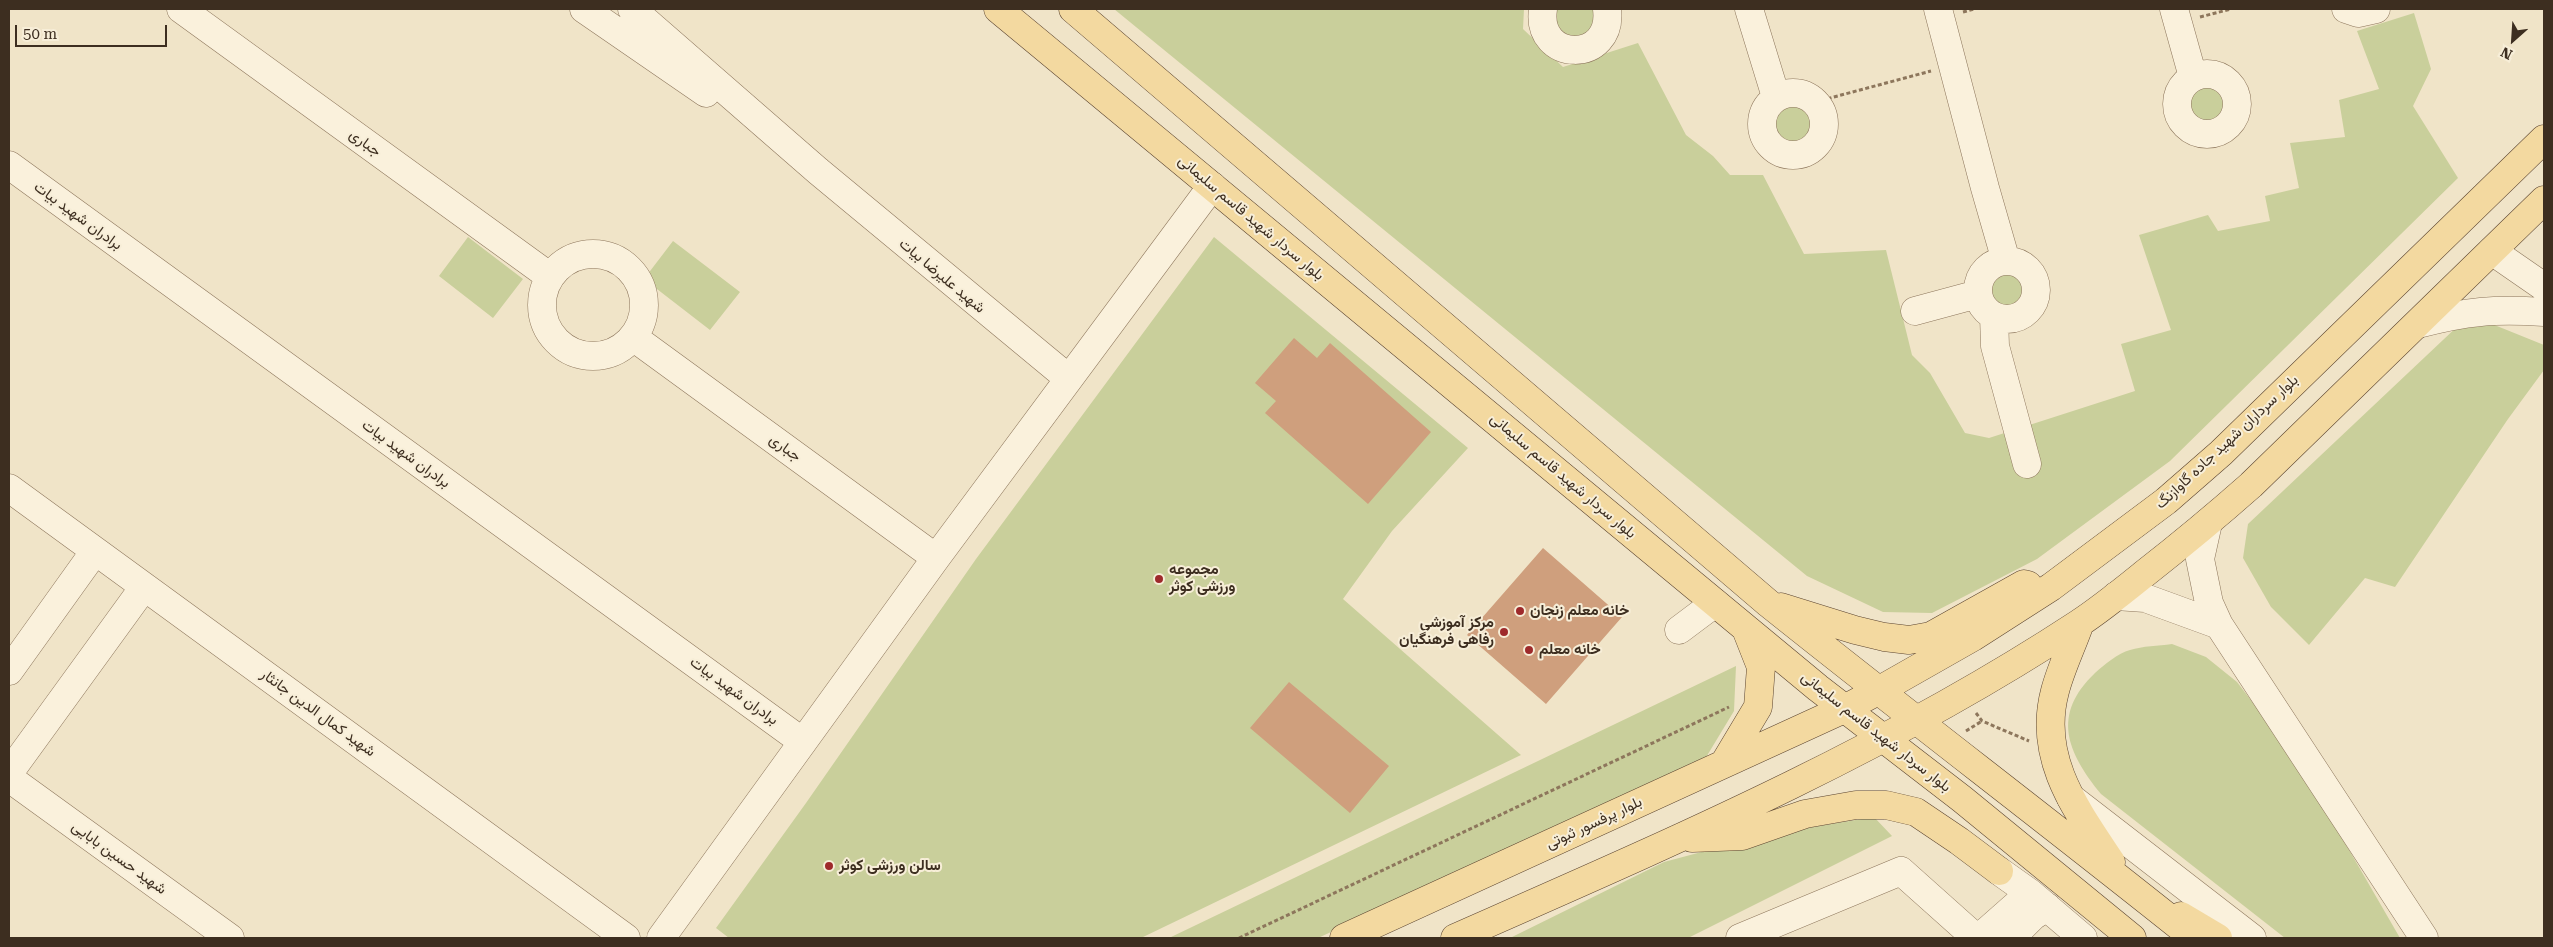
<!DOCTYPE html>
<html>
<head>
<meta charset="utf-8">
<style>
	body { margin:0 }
	#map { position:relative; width:2553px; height:947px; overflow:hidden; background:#f0e4c8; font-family:"Roboto Serif",serif }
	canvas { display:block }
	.frame { position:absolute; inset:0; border:10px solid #3d2e20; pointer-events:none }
	.north { position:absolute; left:2488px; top:15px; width:50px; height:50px; -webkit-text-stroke:4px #f7eed8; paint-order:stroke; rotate:206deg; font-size:14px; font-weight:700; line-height:20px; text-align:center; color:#3d2e20 }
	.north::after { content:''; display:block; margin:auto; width:18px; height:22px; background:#3d2e20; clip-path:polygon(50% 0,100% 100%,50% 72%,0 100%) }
	.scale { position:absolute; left:15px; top:25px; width:152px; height:22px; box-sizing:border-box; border:2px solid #3d2e20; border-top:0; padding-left:6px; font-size:15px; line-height:18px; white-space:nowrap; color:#3d2e20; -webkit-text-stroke:4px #f7eed8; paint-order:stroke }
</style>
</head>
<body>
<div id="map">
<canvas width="2553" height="947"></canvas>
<div class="frame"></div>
<div class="north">N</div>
<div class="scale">50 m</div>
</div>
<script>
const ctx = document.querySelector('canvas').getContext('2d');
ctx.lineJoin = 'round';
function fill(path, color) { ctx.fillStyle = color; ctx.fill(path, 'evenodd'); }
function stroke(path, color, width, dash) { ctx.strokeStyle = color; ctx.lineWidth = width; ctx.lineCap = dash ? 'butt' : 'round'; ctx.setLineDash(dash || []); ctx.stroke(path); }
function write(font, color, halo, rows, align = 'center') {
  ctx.font = font + ' "Roboto Serif",Vazirmatn,serif'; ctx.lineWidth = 4; ctx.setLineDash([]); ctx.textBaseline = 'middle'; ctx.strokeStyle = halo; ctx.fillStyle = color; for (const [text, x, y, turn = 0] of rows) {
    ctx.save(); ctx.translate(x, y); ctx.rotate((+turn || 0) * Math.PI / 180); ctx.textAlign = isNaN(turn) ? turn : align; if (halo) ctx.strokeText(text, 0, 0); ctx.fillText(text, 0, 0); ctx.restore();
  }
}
const green = new Path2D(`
	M1114 9H1524L1523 29 1563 67 1638 43 1686 135 1713 156 1730 175H1763L1804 254 1886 250 1912 355 1930 373 1965 433 1989 438 2135 391 2121 344 2171 330 2139 235 2208 215 2218 231 2270 221 2265 196 2299 188 2290 143 2345 137 2339 100 2379 89 2357 31 2414 13 2431 69 2413 106 2458 178 2170 461 2037 559 1932 613 1883 612 1807 576Z
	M1554 9H1597L1593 36 1564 40 1552 14Z
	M2185 103a23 23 0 1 1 46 0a23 23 0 1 1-46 0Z
	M1768 124a24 24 0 1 1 48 0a24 24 0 1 1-48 0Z
	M468 237 523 279 493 318 439 276Z
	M1214 237 1468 448 1392 531 1343 599 1521 755 1141 938H729L716 928 806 803 976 559Z
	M673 241 740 292 710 330 644 279Z
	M1987 291a22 22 0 1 1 44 0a22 22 0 1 1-44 0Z
	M2461 323 2492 324 2544 345V370L2508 419 2395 587 2365 578 2309 645 2271 607 2243 558 2248 524Z
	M2172 644 2206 657 2237 682 2280 738 2330 817 2400 938H2285L2101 794C2067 752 2051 715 2095 673 2104 665 2118 653 2130 650 2143 646 2158 646 2172 644Z
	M1736 666 1734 711 1705 759 1318 938H1169Z
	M1874 817 1892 836 1688 938H1510L1664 862 1769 834Z`);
const building = new Path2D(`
	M1294 338 1317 358 1330 343 1431 432 1368 504 1265 413 1276 401 1255 383Z
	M1543 548 1622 617 1546 704 1467 635Z
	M1289 682 1389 766 1350 813 1250 728Z`);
const path = new Path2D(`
	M1963 12 1974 9
	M2200 17 2231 9
	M1815 102 1931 71
	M1976 713 1982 721 2029 741
	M1966 731 1982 721
	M1239 938 1729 707`);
const minor = new Path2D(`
	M181 9 549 276
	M584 9 706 93
	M632 9 818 171 1068 378
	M1543 9C1535 63 1614 64 1607 9
	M1749 9 1776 97
	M1938 9 1985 188 2006 261
	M2174 9 2193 77
	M2346 9 2358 13 2376 9
	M2177 104a30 30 0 1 1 60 0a30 30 0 1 1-60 0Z
	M1762 124a31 31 0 1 1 62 0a31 31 0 1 1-62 0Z
	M9 165 803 742
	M2492 251 2544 287
	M542 305a51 51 0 1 1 102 0a51 51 0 1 1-102 0Z
	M1978 290a29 29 0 1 1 58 0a29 29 0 1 1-58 0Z
	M1915 311 1978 294
	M1994 316 1995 346 2027 464
	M2418 324C2467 311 2494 309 2544 312
	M633 337 936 558
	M9 488 626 938
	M2208 523 2200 559 2209 603 2219 625 2424 938
	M2116 596 2145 598 2219 625
	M1679 630 1715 603
	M9 671 95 551
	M9 773 144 587
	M9 778 230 938
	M2071 798 2252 938
	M1999 871 2030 893 2083 938
	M661 938 936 558 1212 186
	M1740 938 1901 871 1976 938
	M1979 938 2030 893
	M2011 938 2033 916 2047 907`);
const major = new Path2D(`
	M998 9 1818 688 1962 799 2132 938
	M1073 9 1768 603C1909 716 2053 825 2194 938
	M1781 607 1855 630 1884 637 1909 640 1931 636 2024 584 2028 585
	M2080 623C2072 646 2061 668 2055 691 2037 758 2076 809 2111 862
	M1725 762 1758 707 1761 667 1746 629
	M1692 838 1742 836 1805 814 1856 805H1886L1916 812 1959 841 1999 871
	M2181 916 2218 938
	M1344 938 1844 709 1878 691 1973 637 2051 587 2166 501 2221 453 2544 139
	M1455 938C1668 844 1883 752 2078 624 2101 609 2123 591 2144 574 2181 545 2216 516 2251 485L2544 200`);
const markers = [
	[1159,579,5,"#9e2a2b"],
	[1520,611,5,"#9e2a2b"],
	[1504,632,5,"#9e2a2b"],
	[1529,650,5,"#9e2a2b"],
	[829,866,5,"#9e2a2b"]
];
const streetNames = [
	["جباری",365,143,36],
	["برادران شهید بیات",78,216,36],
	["بلوار سردار شهید قاسم سلیمانی",1251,218,40],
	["شهید علیرضا بیات",942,276,40],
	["بلوار سرداران شهید جاده گاوازنگ",2227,442,-43],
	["جباری",785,448,36],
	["برادران شهید بیات",406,454,36],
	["بلوار سردار شهید قاسم سلیمانی",1563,476,40],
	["برادران شهید بیات",734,691,36],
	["شهید کمال الدین جانثار",318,713,36],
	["بلوار سردار شهید قاسم سلیمانی",1876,732,38],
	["بلوار پرفسور ثبوتی",1594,823,-25],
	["شهید حسین بابایی",119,858,36]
];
const poiNames = [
	["مجموعه",1169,570],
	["ورزشی کوثر",1169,587],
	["خانه معلم زنجان",1530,611],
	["مرکز آموزشی",1494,623,"right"],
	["رفاهی فرهنگیان",1494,640,"right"],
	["خانه معلم",1539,650],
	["سالن ورزشی کوثر",839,866]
];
fill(green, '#c9cf9b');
fill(building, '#cf9f7d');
stroke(minor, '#8d765c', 29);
stroke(major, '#5b4430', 29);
stroke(path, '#8d765c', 3, [4, 2.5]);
stroke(minor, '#faf1dc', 28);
stroke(major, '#f3d9a0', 28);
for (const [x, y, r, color] of markers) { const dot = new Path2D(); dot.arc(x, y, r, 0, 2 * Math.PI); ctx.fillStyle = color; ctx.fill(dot); stroke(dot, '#f7eed8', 2); }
write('15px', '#3d2e20', '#f7eed8', streetNames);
write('bold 15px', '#3d2e20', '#f7eed8', poiNames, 'left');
</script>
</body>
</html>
